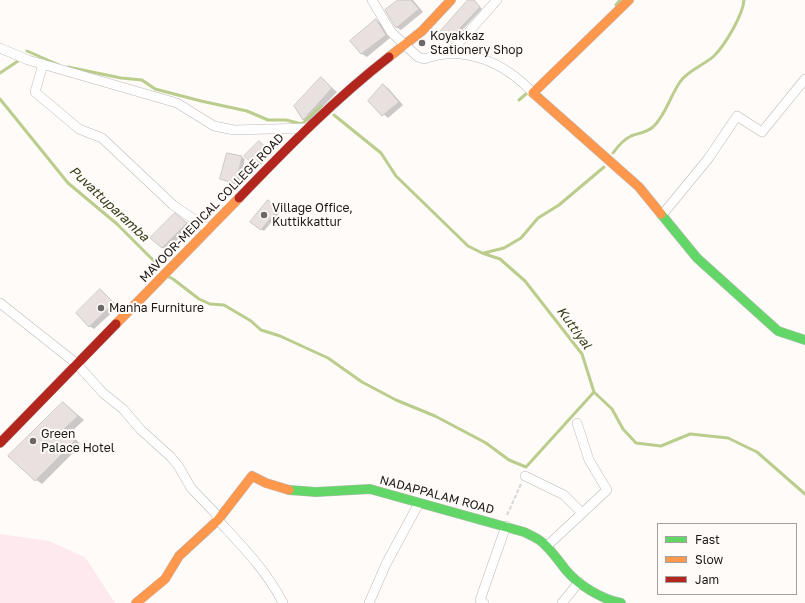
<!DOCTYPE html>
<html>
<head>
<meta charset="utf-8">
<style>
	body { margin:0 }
	#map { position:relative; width:805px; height:603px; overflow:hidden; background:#fefbf9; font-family:"Golos Text",sans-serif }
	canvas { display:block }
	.legend { position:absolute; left:657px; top:523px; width:140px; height:72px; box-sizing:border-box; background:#fffbf8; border:1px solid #a4a19e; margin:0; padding:5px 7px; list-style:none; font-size:12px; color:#1c1918 }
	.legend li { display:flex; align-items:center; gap:8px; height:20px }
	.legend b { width:20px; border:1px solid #a4a19e }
</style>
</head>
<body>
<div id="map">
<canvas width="805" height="603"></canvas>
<ul class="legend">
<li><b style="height:5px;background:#63d668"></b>Fast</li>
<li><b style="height:5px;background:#ff974d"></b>Slow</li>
<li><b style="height:5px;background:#b3261e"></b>Jam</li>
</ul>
</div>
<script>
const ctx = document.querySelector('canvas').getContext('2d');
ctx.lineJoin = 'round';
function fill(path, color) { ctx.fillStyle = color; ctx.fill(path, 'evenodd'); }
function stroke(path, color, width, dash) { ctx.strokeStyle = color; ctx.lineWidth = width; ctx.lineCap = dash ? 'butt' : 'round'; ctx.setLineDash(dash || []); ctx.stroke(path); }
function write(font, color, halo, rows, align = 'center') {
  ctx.font = font + ' "Golos Text",sans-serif'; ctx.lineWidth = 4; ctx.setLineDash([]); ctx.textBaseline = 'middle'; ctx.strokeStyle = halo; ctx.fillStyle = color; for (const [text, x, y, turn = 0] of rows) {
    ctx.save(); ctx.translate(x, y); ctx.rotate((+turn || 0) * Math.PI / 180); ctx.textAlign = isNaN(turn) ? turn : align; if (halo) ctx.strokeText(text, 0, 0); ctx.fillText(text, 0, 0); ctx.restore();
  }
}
const green = new Path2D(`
	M0 534 49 541 85 557 115 603H0Z`);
const shadow = new Path2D(`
	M400 0H413L423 12 401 30 396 27Z
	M469 0H474L482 9 450 43 439 34Z
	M377 21 381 23 390 38 367 57 362 54 352 41Z
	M321 78 337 92 308 122 303 119Z
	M384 85 388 88 403 105 388 118 369 101Z
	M262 144 272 153 259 167 256 165Z
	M242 157 245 159 239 185 224 180Z
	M271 203 281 211 264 231 261 229Z
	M180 217 191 226 167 250 162 248Z
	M100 291 119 306 94 329 89 326Z
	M64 403 84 420 70 433 81 445 42 484 36 480Z`);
const stream = new Path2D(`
	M616 5 620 0
	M27 51 59 65
	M68 67 121 78 142 80 155 89 201 101 247 111 268 120H286L302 124 321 106
	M0 73 18 61
	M0 99 68 183 117 224 160 267
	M519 100 526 94
	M334 115 381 153 396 176 468 246 482 253 500 259 525 281 582 354 594 392 612 409 623 429 636 443 661 446 690 434 728 438 757 452 805 494
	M613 153C618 146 623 140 631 136 638 133 646 133 653 127 666 115 670 96 680 82 687 71 704 65 714 56 725 45 743 15 744 0
	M484 253 504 248 521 238 538 218 559 205 604 167
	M167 276 173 279 199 299 210 304 224 305 251 321 261 330 280 336 328 358 362 382 396 400 435 416 486 443 509 460 526 467 594 392`);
const building = new Path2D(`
	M398 0H411L419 9 396 28 385 10Z
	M468 0H474L480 7 447 42 438 34Z
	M376 19 386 35 361 54 350 41Z
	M321 77 332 88 303 120 294 106Z
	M383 84 399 102 382 116 368 101Z
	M259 141 270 151 255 166 244 156Z
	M227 153 242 156 236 184 220 179Z
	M268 200 278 209 261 230 250 222Z
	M175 213 187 223 162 248 150 238Z
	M100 289 114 303 89 327 76 313Z
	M63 402 78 416 64 429 75 441 35 481 8 456Z`);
const path = new Path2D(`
	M507 515 521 484`);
const street = new Path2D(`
	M372 0 391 32 418 57 424 59C465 44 505 63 533 93
	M0 48 28 60 177 103 214 126 234 130 307 128
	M450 53 497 0
	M43 64 35 92 79 129 102 138 173 205 208 229
	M662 215 708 159 737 116 762 132 805 79
	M0 303 77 364 103 393 123 409 141 430 171 457 179 467 191 488 215 513 218 520C242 546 267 571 283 603
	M525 476 564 495 582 513
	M547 546 607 490 589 460 577 423
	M369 603 386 564 419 503
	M484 603 480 600 506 526
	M562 603 579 582`);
const fast = new Path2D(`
	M661 214 697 258 778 331 805 340
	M289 490 316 492 370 489 524 532C530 535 538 538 543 543 552 551 558 560 565 569 578 585 601 599 621 603`);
const slow = new Path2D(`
	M629 0 533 93 639 187 661 214
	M389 57 422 31 451 0
	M116 324 239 198
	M136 603 165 579 179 556 218 520 252 476 266 483 289 490`);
const jam = new Path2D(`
	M239 198C287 148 335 99 389 57
	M0 443 116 324`);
const markers = [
	[422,43,4,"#6b6867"],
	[264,215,4,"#6b6867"],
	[101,308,4,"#6b6867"],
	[33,441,4,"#6b6867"]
];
const poiNames = [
	["Koyakkaz",430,36],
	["Stationery Shop",430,50],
	["Village Office,",272,208],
	["Kuttikkattur",272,222],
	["Manha Furniture",109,308],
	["Green",41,434],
	["Palace Hotel",41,448]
];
const streetNames = [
	["MAVOOR-MEDICAL COLLEGE ROAD",212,208,-46],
	["NADAPPALAM ROAD",437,495,15]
];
const waterNames = [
	["Puvattuparamba",109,204,43],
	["Kuttiyal",574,328,54]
];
fill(green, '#fde9ee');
fill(shadow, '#0003');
stroke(stream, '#bacd8c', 3);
fill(building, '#e9e1df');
stroke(building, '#cac7c5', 1);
stroke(street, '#bcbab8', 10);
stroke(fast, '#bcbab8', 10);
stroke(slow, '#bcbab8', 10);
stroke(jam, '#bcbab8', 10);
stroke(path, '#d8d7d7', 2, [4, 2]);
stroke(street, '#fffefe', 9);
stroke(fast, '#63d668', 9);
stroke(slow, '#ff974d', 9);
stroke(jam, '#b3261e', 9);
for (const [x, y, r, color] of markers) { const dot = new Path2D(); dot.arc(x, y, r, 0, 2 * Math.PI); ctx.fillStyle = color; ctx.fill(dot); stroke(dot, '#fffbf8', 1.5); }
write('12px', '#1c1918', '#fffbf8', poiNames, 'left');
write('12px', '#1c1918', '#fffbf8', streetNames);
write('italic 13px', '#303c16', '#fffbf8', waterNames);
</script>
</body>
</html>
